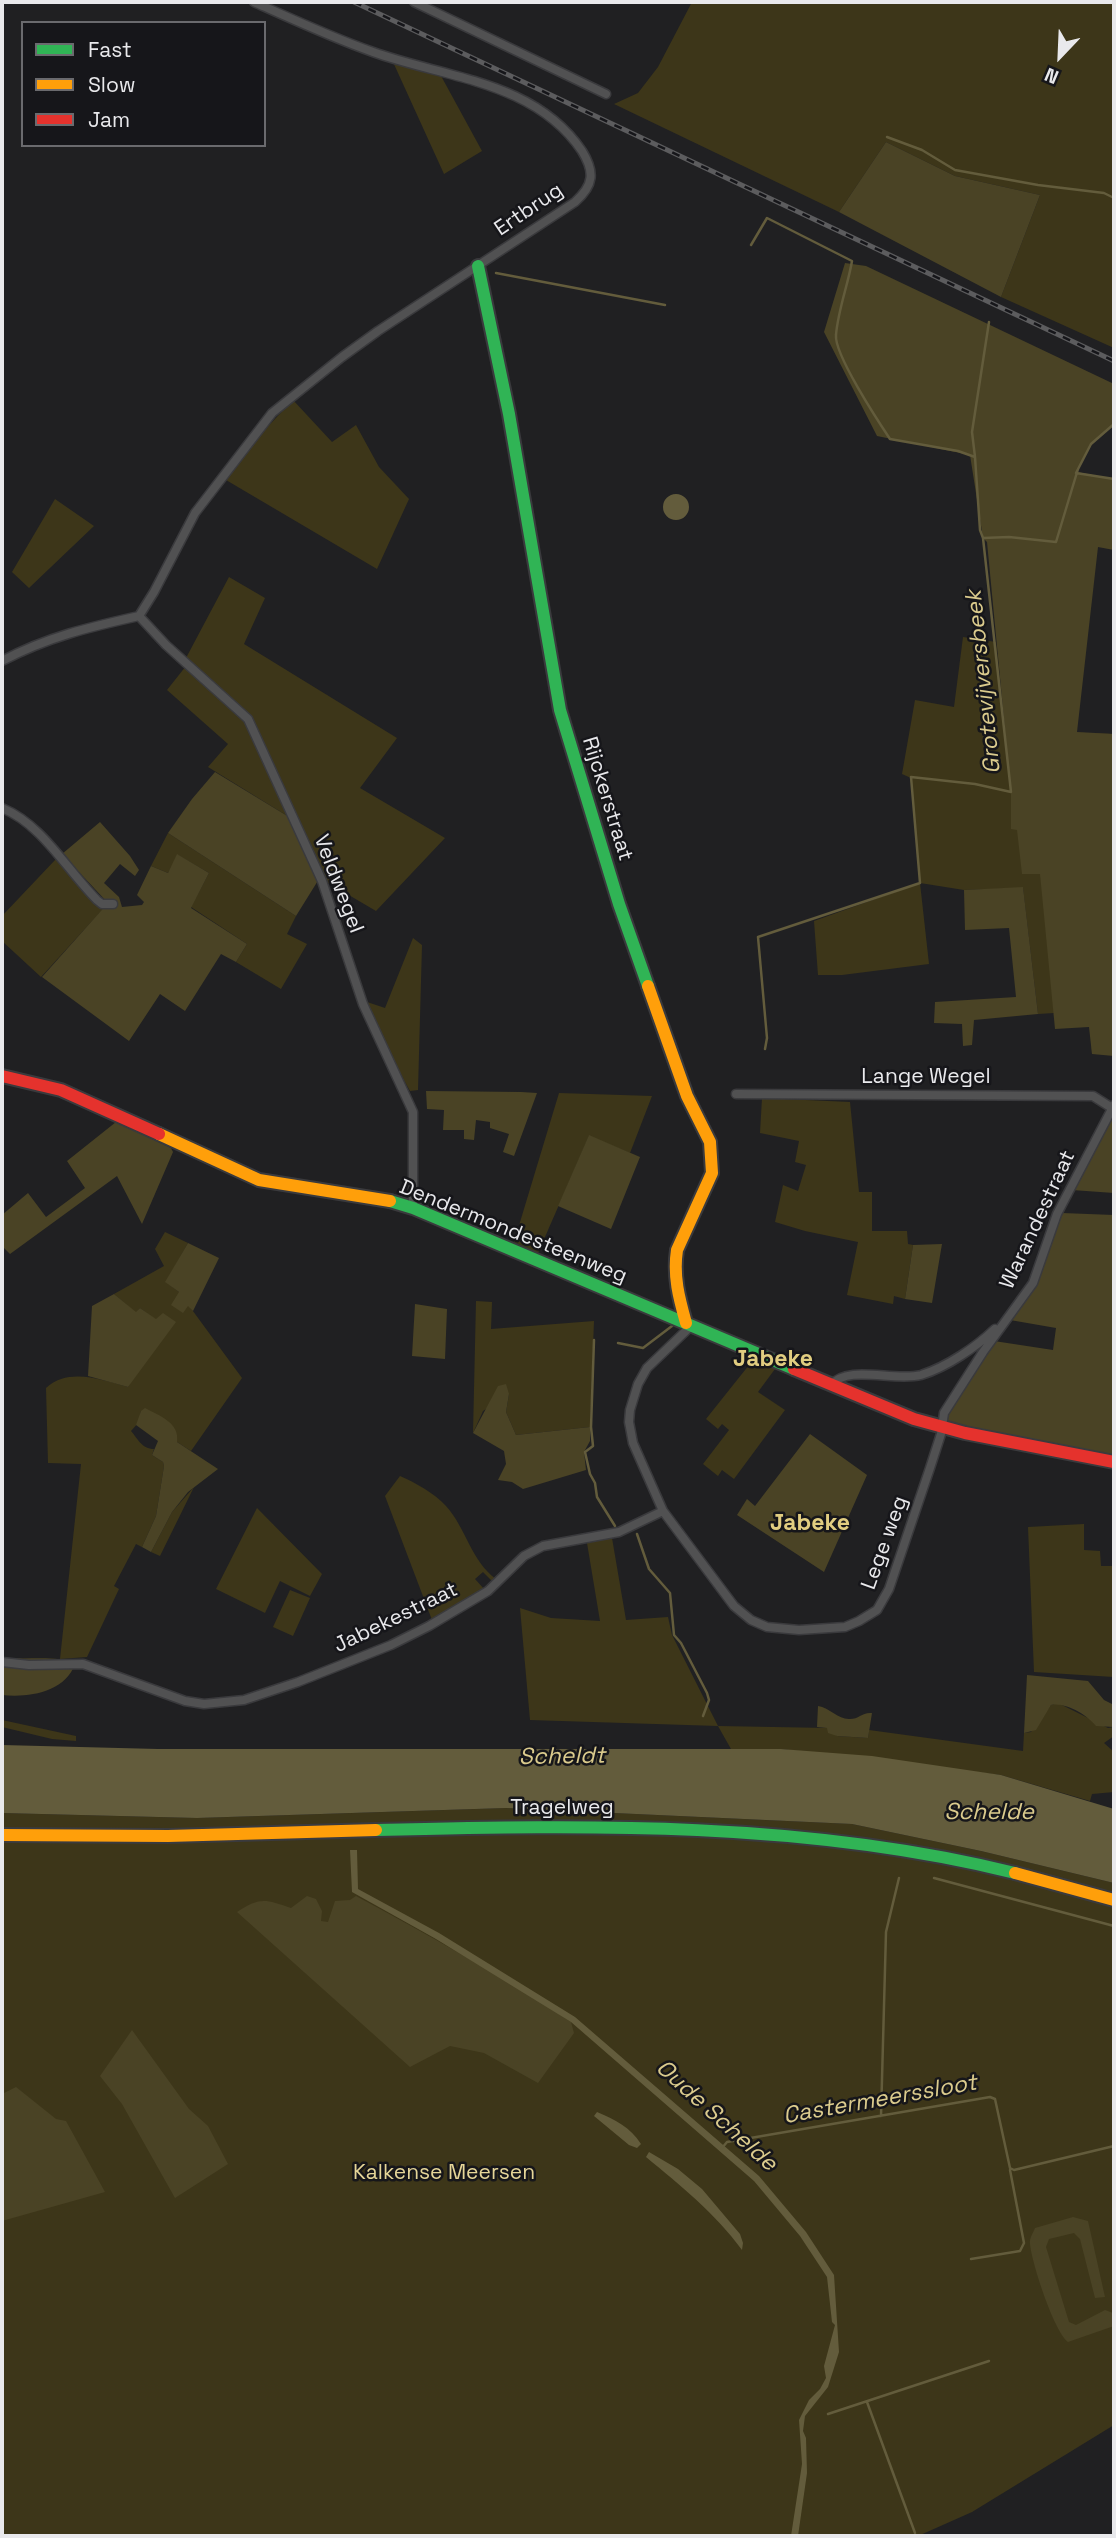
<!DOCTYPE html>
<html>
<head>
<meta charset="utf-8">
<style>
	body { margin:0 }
	#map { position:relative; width:1116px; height:2538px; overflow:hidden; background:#202022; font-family:"Space Grotesk",sans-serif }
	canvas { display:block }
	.frame { position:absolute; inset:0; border:4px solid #e9e9ec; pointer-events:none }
	.legend { position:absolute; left:21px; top:21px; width:245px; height:126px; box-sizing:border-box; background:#16161a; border:2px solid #6a6a6e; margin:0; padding:9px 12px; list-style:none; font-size:21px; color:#e9e9ec }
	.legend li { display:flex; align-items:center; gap:14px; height:35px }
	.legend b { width:35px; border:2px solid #6a6a6e }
	.north { position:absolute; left:1025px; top:21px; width:70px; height:70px; -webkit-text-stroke:5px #16161a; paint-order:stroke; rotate:203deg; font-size:19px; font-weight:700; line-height:28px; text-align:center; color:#e9e9ec }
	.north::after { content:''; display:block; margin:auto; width:24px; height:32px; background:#e9e9ec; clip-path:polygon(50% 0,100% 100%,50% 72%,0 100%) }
</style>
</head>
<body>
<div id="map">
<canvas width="1116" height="2538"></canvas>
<div class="frame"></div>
<ul class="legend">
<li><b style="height:9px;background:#30b455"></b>Fast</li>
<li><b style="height:9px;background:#ff9f0a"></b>Slow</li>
<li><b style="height:9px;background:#e5322d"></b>Jam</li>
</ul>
<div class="north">N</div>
</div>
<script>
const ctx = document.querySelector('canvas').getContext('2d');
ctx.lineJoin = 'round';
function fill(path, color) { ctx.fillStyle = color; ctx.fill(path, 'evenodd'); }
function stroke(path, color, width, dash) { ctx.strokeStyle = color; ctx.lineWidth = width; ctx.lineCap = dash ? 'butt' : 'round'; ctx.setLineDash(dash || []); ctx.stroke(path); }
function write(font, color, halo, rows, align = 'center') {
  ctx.font = font + ' "Space Grotesk",sans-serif'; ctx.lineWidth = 5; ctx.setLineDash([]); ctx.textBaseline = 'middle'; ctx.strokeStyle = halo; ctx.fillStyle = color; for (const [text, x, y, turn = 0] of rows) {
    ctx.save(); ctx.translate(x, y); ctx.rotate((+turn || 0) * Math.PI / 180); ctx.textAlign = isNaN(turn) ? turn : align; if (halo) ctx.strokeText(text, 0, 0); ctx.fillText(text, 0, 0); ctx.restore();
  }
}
const green = new Path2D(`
	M692 2H1114V348L1001 297 1040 195 955 176 886 142 839 212 614 104 638 93 658 67Z
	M393 62 440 74 482 151 444 174Z
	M293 400 332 442 356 425 379 467 409 499 377 569 226 480 255 440Z
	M55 499 94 526 29 588 12 572Z
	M229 577 265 598 244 644 397 738 360 788 445 838 376 911 325 881 249 715 186 658Z
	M963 637 996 642 1005 730 1114 734 1092 1054 1090 1026 1054 1013 1038 1014 1023 888 964 890 920 883 929 964 842 975H818L814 921 920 883 911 778 902 774 915 700 954 707Z
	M186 666 246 723 289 817 208 767 228 744 167 690Z
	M168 833 296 916 287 934 307 944 281 989 236 962 247 944 191 907 209 873 178 855 168 873 151 866Z
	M56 859 104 908 41 977 2 941V916Z
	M413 938 422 945 418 1090 410 1091 384 1044 367 1002 385 1008Z
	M559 1093 652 1096 630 1153 589 1136 538 1253 514 1242Z
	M762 1098 850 1102 859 1192H872V1231H907L908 1244 913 1245 905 1299 894 1296 893 1304 847 1295 858 1242 805 1231 775 1222 783 1185 798 1191 806 1165 795 1162 799 1141 760 1133Z
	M165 1232 188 1243 166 1282 179 1292 242 1378 191 1451 177 1442 141 1411 139 1422 131 1431C138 1439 142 1449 154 1449L152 1455 163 1462 164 1466 156 1516 142 1547 136 1544 114 1586 119 1589 87 1657 60 1659 81 1464 48 1463 46 1388C69 1367 102 1380 128 1387L156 1320 140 1308 136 1313 114 1294 164 1266 155 1249Z
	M476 1301 492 1302 491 1329 594 1321 590 1427 516 1435 506 1412 509 1394 483 1411 473 1433Z
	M753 1360 775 1369 758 1392 785 1410 734 1479 722 1470 718 1476 703 1464 729 1430 722 1424 718 1429 706 1419Z
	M400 1476C416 1483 434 1493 446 1506 466 1528 471 1561 496 1579L493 1582 483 1572 475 1579 485 1590 432 1620 385 1496Z
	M194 1487 160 1556 151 1552 172 1512Z
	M257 1508 322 1574 310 1596 280 1581 265 1613 216 1589Z
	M1084 1524V1550L1100 1551 1101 1566H1114V1677L1034 1672 1028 1527Z
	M612 1538 626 1620 668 1617 672 1635 718 1726 828 1728 837 1736 868 1738 869 1730 1023 1751 1024 1733 1031 1732 1051 1705 1058 1703 1108 1728 1114 1727V1736L1104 1743 1114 1752V1792L1092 1794 1090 1801 1001 1775 781 1749H731L718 1726 530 1720 520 1608 551 1618 600 1621 587 1543Z
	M290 1590 310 1598 293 1636 273 1627Z
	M2 1720 76 1736V1741L52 1739 2 1727Z
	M506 1808 852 1824 981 1851 1114 1883V2425L972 2512 918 2536H2V1813L197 1818Z`);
const forest = new Path2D(`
	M886 142 955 176 1040 195 1001 297 839 212Z
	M845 263 866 266 1114 384V424L1091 444 1077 472 1114 479V550L1098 547 1077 732 1114 734V1056L1092 1054 1089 1027 1055 1029 1040 874H1022L1017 830 1011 829V792L987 542 983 538 970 455 877 436 824 332Z
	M215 772 289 817 319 879 296 916 168 833 192 799Z
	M100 822 130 856 139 870 135 876 120 864 104 883 119 897 122 907 142 905 144 902 137 895 151 866 168 873 177 854 209 873 191 908 247 944 236 962 221 954 185 1011 160 994 129 1041 42 977 108 903 62 854Z
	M1023 887 1038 1014 974 1020 972 1045 963 1046 962 1024 934 1023 935 1002 1016 997 1009 928 965 930 964 890Z
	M426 1091 521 1092 537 1093 514 1156 503 1152 509 1134 490 1128V1122L476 1120 474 1140 464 1139V1130H443L444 1110 427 1109Z
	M1114 1109V1193L1072 1190Z
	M116 1122 171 1148 173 1152 142 1224 117 1176 10 1254 2 1246V1215L28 1193 46 1217 85 1188 67 1161Z
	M589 1135 640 1157 611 1229 558 1206Z
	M1062 1213 1114 1215V1455L945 1422 949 1406 994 1341 1053 1350 1056 1328 1010 1320 1037 1282Z
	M188 1243 219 1258 193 1311 188 1306 183 1313 171 1305 179 1292 165 1282Z
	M942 1244 932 1303 905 1299 913 1245Z
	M114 1294 136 1312 140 1308 156 1319 163 1313 176 1322 128 1387 88 1376 92 1306Z
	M415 1304 447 1309 445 1359 412 1356Z
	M506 1384 509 1394 506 1412 516 1435 590 1427V1441L584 1452 586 1470 523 1489 512 1482 498 1480 506 1464 504 1451 473 1433 498 1386Z
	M145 1408C160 1416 180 1423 177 1442L218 1469 188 1492 172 1512 151 1552 142 1547 156 1516 164 1466 163 1462 152 1455 158 1441 136 1425 141 1411Z
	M810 1434 867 1475 824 1572 737 1515 747 1499 755 1506Z
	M2 1657C23 1661 59 1654 75 1664 65 1692 29 1698 2 1695Z
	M1027 1675 1088 1681 1104 1700 1114 1705V1727L1096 1726C1087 1715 1066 1702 1051 1705L1036 1730 1024 1733Z
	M818 1706C830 1708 839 1720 850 1719 859 1719 862 1712 872 1713L868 1738 837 1736 828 1733 827 1728 817 1727Z
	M307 1896 316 1899 322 1911 321 1921 328 1922 335 1901 350 1900 356 1896C429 1935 502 1976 571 2022L574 2033 538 2083 484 2053 450 2046 410 2067 237 1912C260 1897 265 1899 291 1908Z
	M132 2030 189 2109 208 2126 228 2164 175 2198 122 2104 100 2076Z
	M16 2087 56 2119 66 2121 105 2192 2 2221V2094Z
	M1073 2217 1088 2221 1105 2297 1095 2298 1080 2239 1074 2233 1049 2239 1046 2247 1069 2322 1076 2325 1105 2310 1113 2313 1114 2326 1068 2342C1054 2331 1032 2264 1030 2244 1029 2239 1033 2233 1035 2228Z`);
const water = new Path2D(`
	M663 507a13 13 0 1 1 26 0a13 13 0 1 1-26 0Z
	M2 1745 158 1749H781L872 1756 1001 1775 1114 1809V1883L981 1851 852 1824 506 1808 197 1818 2 1813Z
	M350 1850H357L358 1889 439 1933 575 2017 759 2176 806 2232 834 2275 839 2352 828 2387 805 2416 803 2431 806 2438 807 2473 798 2536H791L802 2464 799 2420 809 2400 820 2389 826 2378 824 2366 835 2325 832 2322 827 2277 800 2236 754 2181 571 2022 436 1939 352 1892Z
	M597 2112C616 2120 630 2127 641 2144L637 2148 629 2145 594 2116Z
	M649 2152 678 2169 702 2189 740 2234 743 2243 742 2250C715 2213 681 2186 646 2157Z`);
const stream = new Path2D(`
	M887 137 922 150 955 170 1038 185 1104 193 1114 198
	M751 245 767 218 852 261C848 285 838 310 836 335 834 354 878 421 890 439L958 451 975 457 980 530 983 538 1011 792 975 784 911 777 920 883 758 937 767 1038 765 1049
	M496 273 665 305
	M1114 424 1091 444 1076 473 1114 479
	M975 457 972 432 989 322
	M983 538 1009 537 1056 542 1078 469
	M594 1340 591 1427 593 1446 585 1452 590 1474 595 1483 597 1497 615 1526
	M618 1343 643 1348 672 1326
	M637 1534 649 1569 670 1593 674 1635 681 1643 707 1693 709 1700 703 1716
	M934 1878 1114 1926
	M881 2116 886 1932 899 1878
	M722 2148 727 2142 990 2097 995 2099 1010 2168 1014 2170 1114 2146
	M971 2259 1020 2251 1024 2243 1010 2170
	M867 2402 915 2533
	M828 2414 989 2361`);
const street = new Path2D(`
	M414 2 606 94
	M139 616 154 592 195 513 272 413 342 357 378 331 575 202C594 185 595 172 582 151 535 81 445 78 373 52 333 38 294 20 254 2
	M139 616 166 645 248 719 322 881 363 1004 413 1112V1208
	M2 661C47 637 90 627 139 616
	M2 808C43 825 66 869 97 900L102 904H113
	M736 1094 1093 1096 1112 1108
	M691 1326 647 1368 638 1384 630 1410 629 1422 633 1443 663 1511 734 1606 751 1620 767 1627 799 1630 845 1627 859 1621 877 1610 889 1589 930 1468 941 1434 944 1413 983 1352 1033 1283 1057 1214 1114 1105
	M831 1385C848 1364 894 1382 921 1375 947 1367 976 1347 995 1329
	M2 1662 29 1665 83 1664 185 1701 204 1704 244 1700 298 1682 391 1645 429 1626 488 1591 524 1556 543 1546 619 1532 663 1511`);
const fast = new Path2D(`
	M478 266 509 414 560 710 619 904 648 986
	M390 1201 413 1208 794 1369
	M376 1830C590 1825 806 1821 1015 1873`);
const slow = new Path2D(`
	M648 986 687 1096 710 1142 712 1173 677 1250C673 1276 679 1298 686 1323
	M159 1134 259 1180 390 1201
	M2 1835 168 1836 376 1830
	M1015 1873 1114 1900`);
const jam = new Path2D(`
	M2 1076 61 1090 159 1134
	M794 1369 914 1419 965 1433 1114 1462`);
const rail = new Path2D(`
	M354 2 1114 361`);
const streetNames = [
	["Ertbrug",529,210,-34],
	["Rijckerstraat",607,799,73],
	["Veldwegel",338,884,69],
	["Lange Wegel",926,1077],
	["Warandestraat",1038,1220,-65],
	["Dendermondesteenweg",513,1232,22],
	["Lege weg",885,1543,-70],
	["Jabekestraat",396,1618,-26],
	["Tragelweg",562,1808]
];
const parkNames = [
	["Kalkense Meersen",444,2173]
];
const waterNames = [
	["Grotevijversbeek",984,682,-96],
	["Scheldt",562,1757,-1],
	["Schelde",989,1813],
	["Castermeerssloot",880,2100,-10],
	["Oude Schelde",716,2116,42]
];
const neighbourhoodNames = [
	["Jabeke",773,1360],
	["Jabeke",810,1524]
];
fill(green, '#3d3619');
fill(forest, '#4a4325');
fill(water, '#635c3c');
stroke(stream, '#635c3c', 2.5);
stroke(street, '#3a3a3d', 11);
stroke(fast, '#3a3a3d', 16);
stroke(slow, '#3a3a3d', 16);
stroke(jam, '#3a3a3d', 16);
stroke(street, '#515152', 8);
stroke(fast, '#30b455', 12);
stroke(slow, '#ff9f0a', 12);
stroke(jam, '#e5322d', 12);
stroke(rail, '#5c5c5e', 5);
stroke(rail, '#16161a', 2.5, [8]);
write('21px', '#e9e9ec', '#16161a', streetNames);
write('21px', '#e6d698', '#16161a', parkNames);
write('italic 23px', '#dbcb8d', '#16161a', waterNames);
write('bold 23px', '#e1cd80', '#16161a', neighbourhoodNames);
</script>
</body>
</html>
